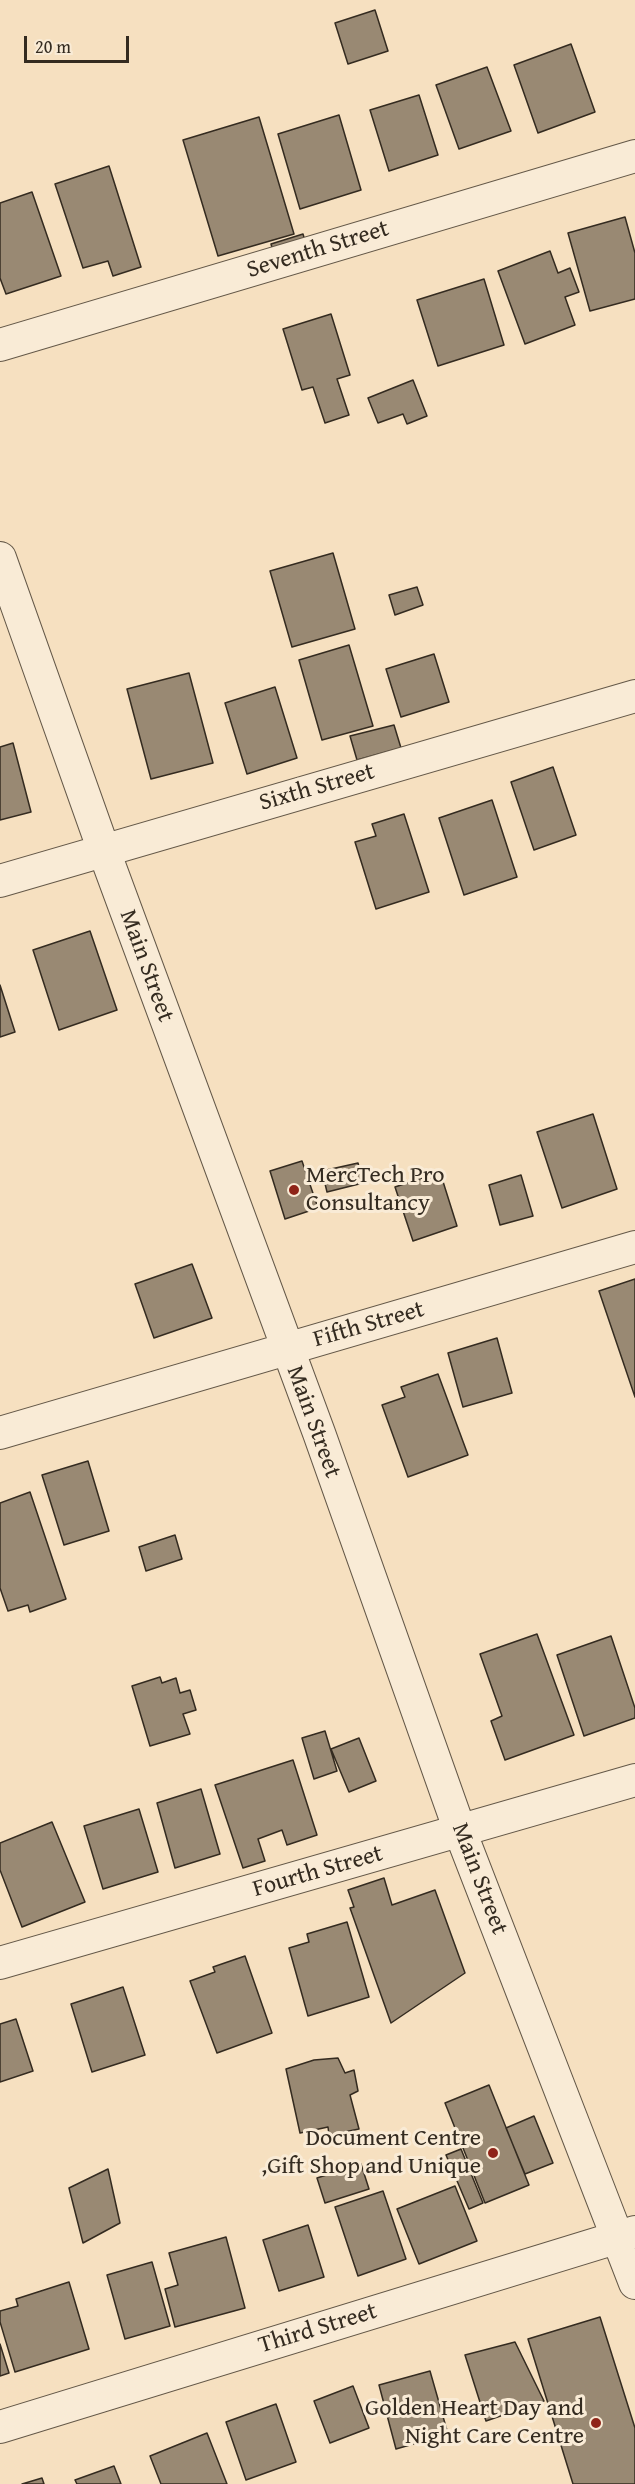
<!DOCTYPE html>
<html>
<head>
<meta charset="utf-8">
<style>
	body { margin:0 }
	#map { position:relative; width:635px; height:2484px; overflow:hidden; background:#f6e0c0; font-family:"Gentium Book Plus",serif }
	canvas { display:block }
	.scale { position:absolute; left:24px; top:36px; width:105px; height:27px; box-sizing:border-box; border:3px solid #342b20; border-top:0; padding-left:8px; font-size:18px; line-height:21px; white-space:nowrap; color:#342b20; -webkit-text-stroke:4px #f9ebd6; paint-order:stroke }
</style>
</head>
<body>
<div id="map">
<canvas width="635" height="2484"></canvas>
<div class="scale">20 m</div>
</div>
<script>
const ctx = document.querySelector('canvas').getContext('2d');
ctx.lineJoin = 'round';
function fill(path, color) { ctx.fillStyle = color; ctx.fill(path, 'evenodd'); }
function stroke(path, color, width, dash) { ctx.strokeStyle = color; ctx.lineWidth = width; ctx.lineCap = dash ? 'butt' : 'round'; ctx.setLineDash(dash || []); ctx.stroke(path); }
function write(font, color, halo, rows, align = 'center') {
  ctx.font = font + ' "Gentium Book Plus",serif'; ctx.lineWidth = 6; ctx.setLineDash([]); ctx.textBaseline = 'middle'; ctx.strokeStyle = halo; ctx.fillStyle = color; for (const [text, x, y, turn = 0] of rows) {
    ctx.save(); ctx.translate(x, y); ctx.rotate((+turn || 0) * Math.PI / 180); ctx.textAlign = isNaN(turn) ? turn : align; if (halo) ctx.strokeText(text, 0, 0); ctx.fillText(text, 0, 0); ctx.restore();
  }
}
const building = new Path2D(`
	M375 10 388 51 348 64 335 23Z
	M571 44 595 112 538 133 514 65Z
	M487 67 511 131 459 149 436 85Z
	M419 95 438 155 389 171 370 110Z
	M339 115 361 190 300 209 278 134Z
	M259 117 294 234 218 256 183 140Z
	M109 166 141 267 113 276 108 261 83 268 55 184Z
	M32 192 61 276 6 294 0 278V203Z
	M625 217 635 253V299L590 311 568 233Z
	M303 234 307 248 275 258 271 244Z
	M550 251 558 273 570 268 579 292 565 297 575 325 525 344 498 271Z
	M484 279 504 345 438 366 417 300Z
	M331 314 350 375 337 379 349 415 325 423 313 387 302 390 283 329Z
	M413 380 427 416 407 424 403 414 378 423 368 398Z
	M333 553 355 629 292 647 270 571Z
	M417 587 423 605 395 615 389 595Z
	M349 645 373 726 322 740 299 660Z
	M434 654 449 702 401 717 386 669Z
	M189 673 213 763 151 779 127 689Z
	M275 687 297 758 247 774 225 703Z
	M394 725 401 748 357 760 350 736Z
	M13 743 31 812 0 820V747Z
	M553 767 576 835 534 850 511 782Z
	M492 800 517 877 464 895 439 818Z
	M404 814 429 892 376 909 355 842 376 836 372 824Z
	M90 931 117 1010 59 1030 33 950Z
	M0 985 15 1032 0 1037Z
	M593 1114 617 1189 562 1208 537 1132Z
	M302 1161 318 1208 285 1219 270 1171Z
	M358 1163 363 1183 327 1192 322 1171Z
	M440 1172 457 1226 413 1241 395 1187Z
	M521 1175 533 1216 500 1225 489 1185Z
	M192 1264 212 1318 154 1338 135 1284Z
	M635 1279V1397L599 1291Z
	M497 1338 512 1393 463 1407 448 1353Z
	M438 1374 468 1455 408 1477 382 1405 405 1397 401 1387Z
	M88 1461 109 1531 64 1545 42 1475Z
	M30 1492 66 1599 30 1612 28 1605 8 1611 0 1588V1503Z
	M175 1535 182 1559 146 1571 139 1547Z
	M537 1634 574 1735 505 1760 491 1721 502 1716 480 1654Z
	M611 1636 635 1708V1718L584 1736 557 1655Z
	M160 1677 162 1683 176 1678 180 1693 190 1690 196 1710 183 1714 190 1734 150 1746 132 1686Z
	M325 1731 337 1771 314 1779 302 1738Z
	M359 1738 376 1781 349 1792 331 1749Z
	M293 1760 317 1835 287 1845 282 1830 258 1839 265 1861 243 1868 215 1785Z
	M201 1789 220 1854 175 1868 157 1803Z
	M139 1809 158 1872 103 1889 84 1826Z
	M52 1822 85 1902 22 1927 0 1870V1843Z
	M384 1878 392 1905 435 1890 465 1973 391 2023 350 1908 354 1907 348 1890Z
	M347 1922 369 1997 308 2016 289 1948 309 1942 307 1934Z
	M245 1956 272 2033 217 2053 190 1981 215 1972 213 1967Z
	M123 1987 145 2055 92 2072 71 2004Z
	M16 2019 33 2071 0 2082V2024Z
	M338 2058 345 2073 354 2070 358 2091 350 2095 359 2129 329 2135 328 2127 300 2133 286 2069 314 2060Z
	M489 2085 529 2185 485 2203 445 2103Z
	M534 2116 553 2163 525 2174 506 2128Z
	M461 2149 483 2203 469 2209 446 2155Z
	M361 2164 369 2189 325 2203 317 2178Z
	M108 2169 120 2223 83 2243 69 2188Z
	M455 2186 477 2241 419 2264 397 2209Z
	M383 2191 406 2259 358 2276 335 2207Z
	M308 2225 324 2277 279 2291 263 2240Z
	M226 2237 245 2308 175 2327 165 2289 178 2285 169 2253Z
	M152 2262 170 2326 125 2339 107 2275Z
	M69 2282 89 2349 15 2372 0 2322V2311L18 2306 16 2299Z
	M600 2317 635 2428V2484H573L528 2339Z
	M515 2342 544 2401 486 2421 465 2355Z
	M0 2344 9 2373 0 2376Z
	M430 2371 448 2434 396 2449 379 2385Z
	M353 2386 369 2428 330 2443 314 2401Z
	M276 2404 296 2462 246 2480 226 2422Z
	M207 2433 227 2484H161L150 2456Z
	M114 2466 121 2484H77L75 2480Z
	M42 2478 44 2484H22Z`);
const street = new Path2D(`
	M0 345 635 156
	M0 558 104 851 319 1433 460 1831 635 2283
	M0 881 635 696
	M0 1433 635 1247
	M0 1963 635 1780
	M0 2427 635 2232`);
const markers = [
	[294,1190,6,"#8f2418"],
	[493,2153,6,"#8f2418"],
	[596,2423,6,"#8f2418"]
];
const streetNames = [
	["Seventh Street",318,250,-17],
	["Sixth Street",317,788,-16],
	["Main Street",146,966,70],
	["Fifth Street",369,1325,-16],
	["Main Street",313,1422,70],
	["Fourth Street",318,1872,-16],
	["Main Street",479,1879,69],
	["Third Street",318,2329,-17]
];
const poiNames = [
	["MercTech Pro",306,1176,"left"],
	["Consultancy",306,1204,"left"],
	["Document Centre",481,2139],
	[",Gift Shop and Unique",481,2167],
	["Golden Heart Day and",584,2409],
	["Night Care Centre",584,2437]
];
fill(building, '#998973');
stroke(building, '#342b20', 1.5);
stroke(street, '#645848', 34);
stroke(street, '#f9ebd6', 32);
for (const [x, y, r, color] of markers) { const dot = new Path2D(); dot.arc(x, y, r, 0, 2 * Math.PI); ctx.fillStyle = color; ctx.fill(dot); stroke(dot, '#f9ebd6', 2); }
write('24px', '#342b20', '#f9ebd6', streetNames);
write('24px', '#342b20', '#f9ebd6', poiNames, 'right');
</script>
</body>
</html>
